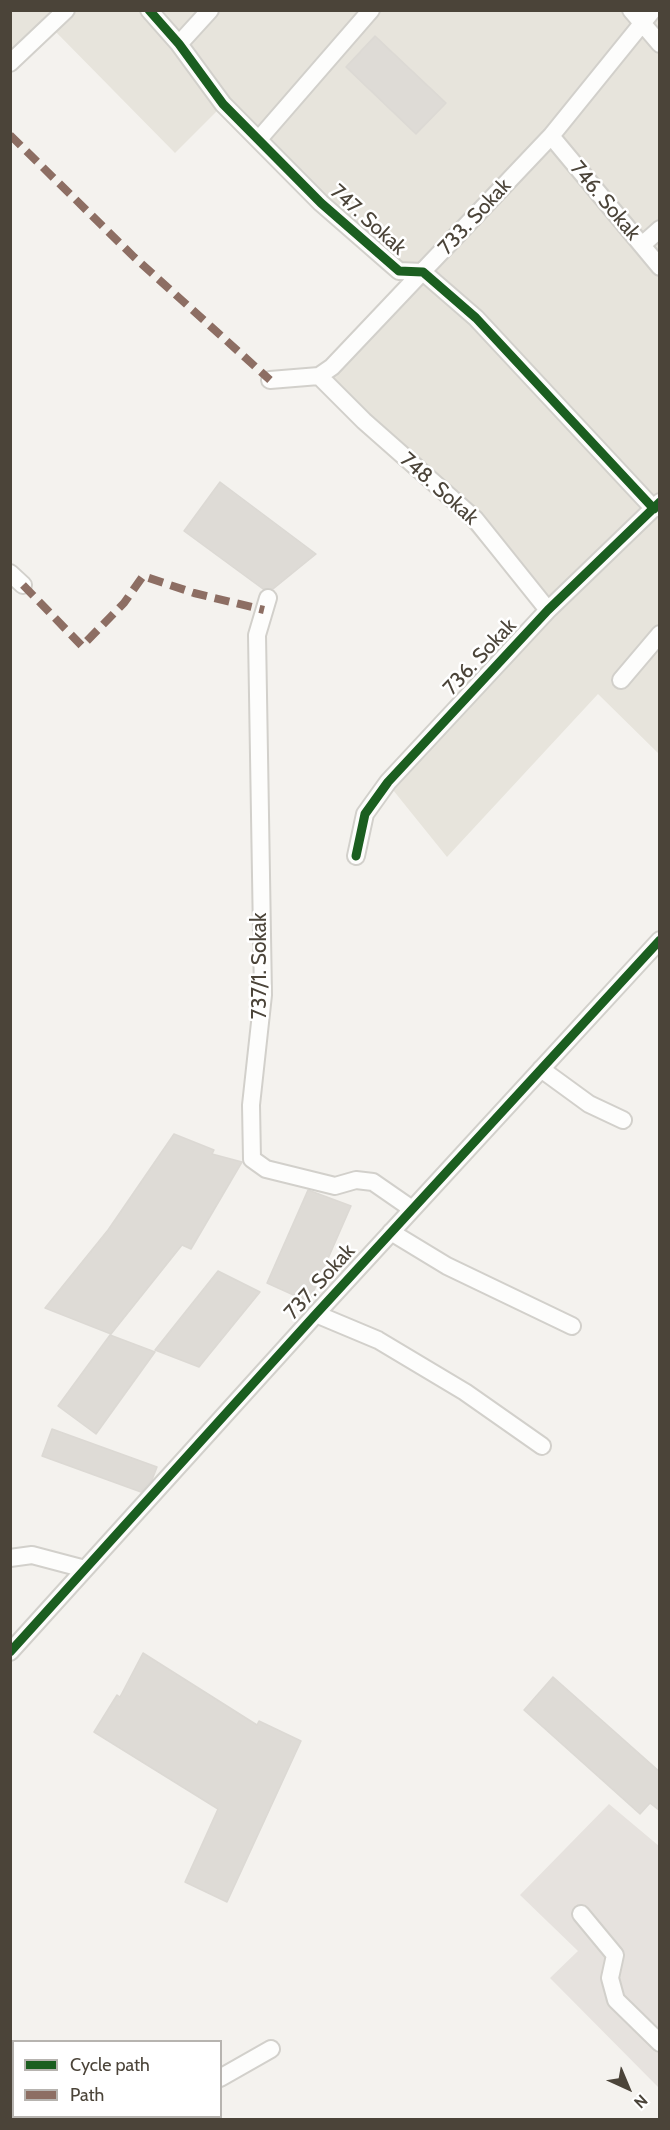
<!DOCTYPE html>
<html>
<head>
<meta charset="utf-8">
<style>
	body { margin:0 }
	#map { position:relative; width:670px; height:2130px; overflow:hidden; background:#f4f2ee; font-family:Cabin,sans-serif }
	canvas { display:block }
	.frame { position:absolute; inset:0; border:12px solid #4b4439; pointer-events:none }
	.legend { position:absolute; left:12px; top:2040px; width:210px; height:78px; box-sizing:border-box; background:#fff; border:2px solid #b7b4b0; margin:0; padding:8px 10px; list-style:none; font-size:18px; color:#4b4439 }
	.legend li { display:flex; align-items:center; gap:12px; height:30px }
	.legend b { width:30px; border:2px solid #b7b4b0 }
	.north { position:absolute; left:598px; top:2058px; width:60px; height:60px; -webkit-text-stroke:4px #fff; paint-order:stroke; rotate:136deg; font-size:16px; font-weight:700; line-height:24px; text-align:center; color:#4b4439 }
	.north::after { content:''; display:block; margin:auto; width:21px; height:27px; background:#4b4439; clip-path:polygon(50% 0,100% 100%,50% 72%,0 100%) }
</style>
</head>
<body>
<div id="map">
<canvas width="670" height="2130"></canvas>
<div class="frame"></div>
<ul class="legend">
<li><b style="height:8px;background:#1b5e20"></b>Cycle path</li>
<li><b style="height:8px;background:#8d6e63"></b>Path</li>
</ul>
<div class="north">N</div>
</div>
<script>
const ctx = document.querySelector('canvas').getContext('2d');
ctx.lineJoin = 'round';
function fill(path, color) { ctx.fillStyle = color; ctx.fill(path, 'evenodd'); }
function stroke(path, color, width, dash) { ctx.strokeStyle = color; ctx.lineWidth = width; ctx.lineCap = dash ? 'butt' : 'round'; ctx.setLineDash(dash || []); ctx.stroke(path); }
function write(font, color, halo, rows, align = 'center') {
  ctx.font = font + ' Cabin,sans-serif'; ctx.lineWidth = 5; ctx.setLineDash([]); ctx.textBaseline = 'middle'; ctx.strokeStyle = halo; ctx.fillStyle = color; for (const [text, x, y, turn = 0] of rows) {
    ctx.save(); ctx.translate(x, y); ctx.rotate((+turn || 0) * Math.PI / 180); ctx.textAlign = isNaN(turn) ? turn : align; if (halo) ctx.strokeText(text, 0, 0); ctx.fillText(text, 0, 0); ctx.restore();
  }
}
const residential = new Path2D(`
	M11 11H659V754L598 694 447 857 393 790 545 617 460 518 315 381 415 281 223 105 175 153 51 27 11 63Z`);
const industrial = new Path2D(`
	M609 1804 659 1846V2088L550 1978 578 1951 520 1895Z`);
const building = new Path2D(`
	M375 36 446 103 416 134 346 67Z
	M220 482 316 554 273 589H263L184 531Z
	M174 1134 214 1150 212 1154 242 1162 191 1249 182 1245 111 1334 45 1308 108 1230Z
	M308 1190 351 1206 309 1302 267 1283Z
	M218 1271 260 1292 199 1367 155 1350Z
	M110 1335 155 1352 96 1434 58 1406Z
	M52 1429 157 1467 152 1480 141 1492 42 1456Z
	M143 1653 257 1725 259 1721 301 1741 227 1902 185 1882 218 1809 94 1732 117 1695 120 1697Z
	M553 1677 660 1772V1811L650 1803 640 1814 524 1710Z`);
const minor = new Path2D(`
	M149 10 179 44 223 104 321 203 399 271 423 272 476 318 654 509
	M631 10 660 44
	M179 44 210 10
	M10 63 66 10
	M551 136 660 267
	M259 139 371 10
	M642 245 660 229
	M319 376 364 421 475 519 548 610
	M270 380 319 376 332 367 551 136 653 10
	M10 573 23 585
	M268 598 257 635 263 995 251 1105 252 1159 266 1169 335 1186 356 1180 373 1182 412 1209
	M621 680 660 634
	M356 856 365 814 388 782 548 610 660 502
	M541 1069 589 1104 623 1120
	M391 1232 447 1266 572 1326
	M316 1314 378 1340 465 1392 542 1446
	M10 1558 32 1555 85 1569
	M10 1652 316 1314 660 940
	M581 1914 615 1955 610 1978 616 2000 660 2043
	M220 2078 271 2049
	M10 2093 14 2096
	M35 2116 38 2120
	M155 2120 158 2116`);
const quiet = new Path2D(`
	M10 135 134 257 270 380
	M23 585 82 646 124 603 143 576 194 593 264 610`);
const cycleway = new Path2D(`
	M149 10 179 44 223 104 321 203 399 271 423 272 476 318 654 509
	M356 856 365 814 388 782 548 610 660 502
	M10 1652 316 1314 660 940`);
const streetNames = [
	["746. Sokak",605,201,50],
	["733. Sokak",475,217,-47],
	["747. Sokak",368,220,42],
	["748. Sokak",439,489,42],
	["736. Sokak",480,657,-47],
	["737/1. Sokak",260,966,-90],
	["737. Sokak",320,1282,-48]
];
fill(residential, '#e7e4dc');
fill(industrial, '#e6e2de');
fill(building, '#dedbd6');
stroke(building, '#dcd9d4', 1.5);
stroke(minor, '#d2d0cb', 20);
stroke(minor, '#fdfdfc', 16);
stroke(quiet, '#8d6e63', 8, [15, 8]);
stroke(cycleway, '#1b5e20', 9);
write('21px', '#4b4439', '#fff', streetNames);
</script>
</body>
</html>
